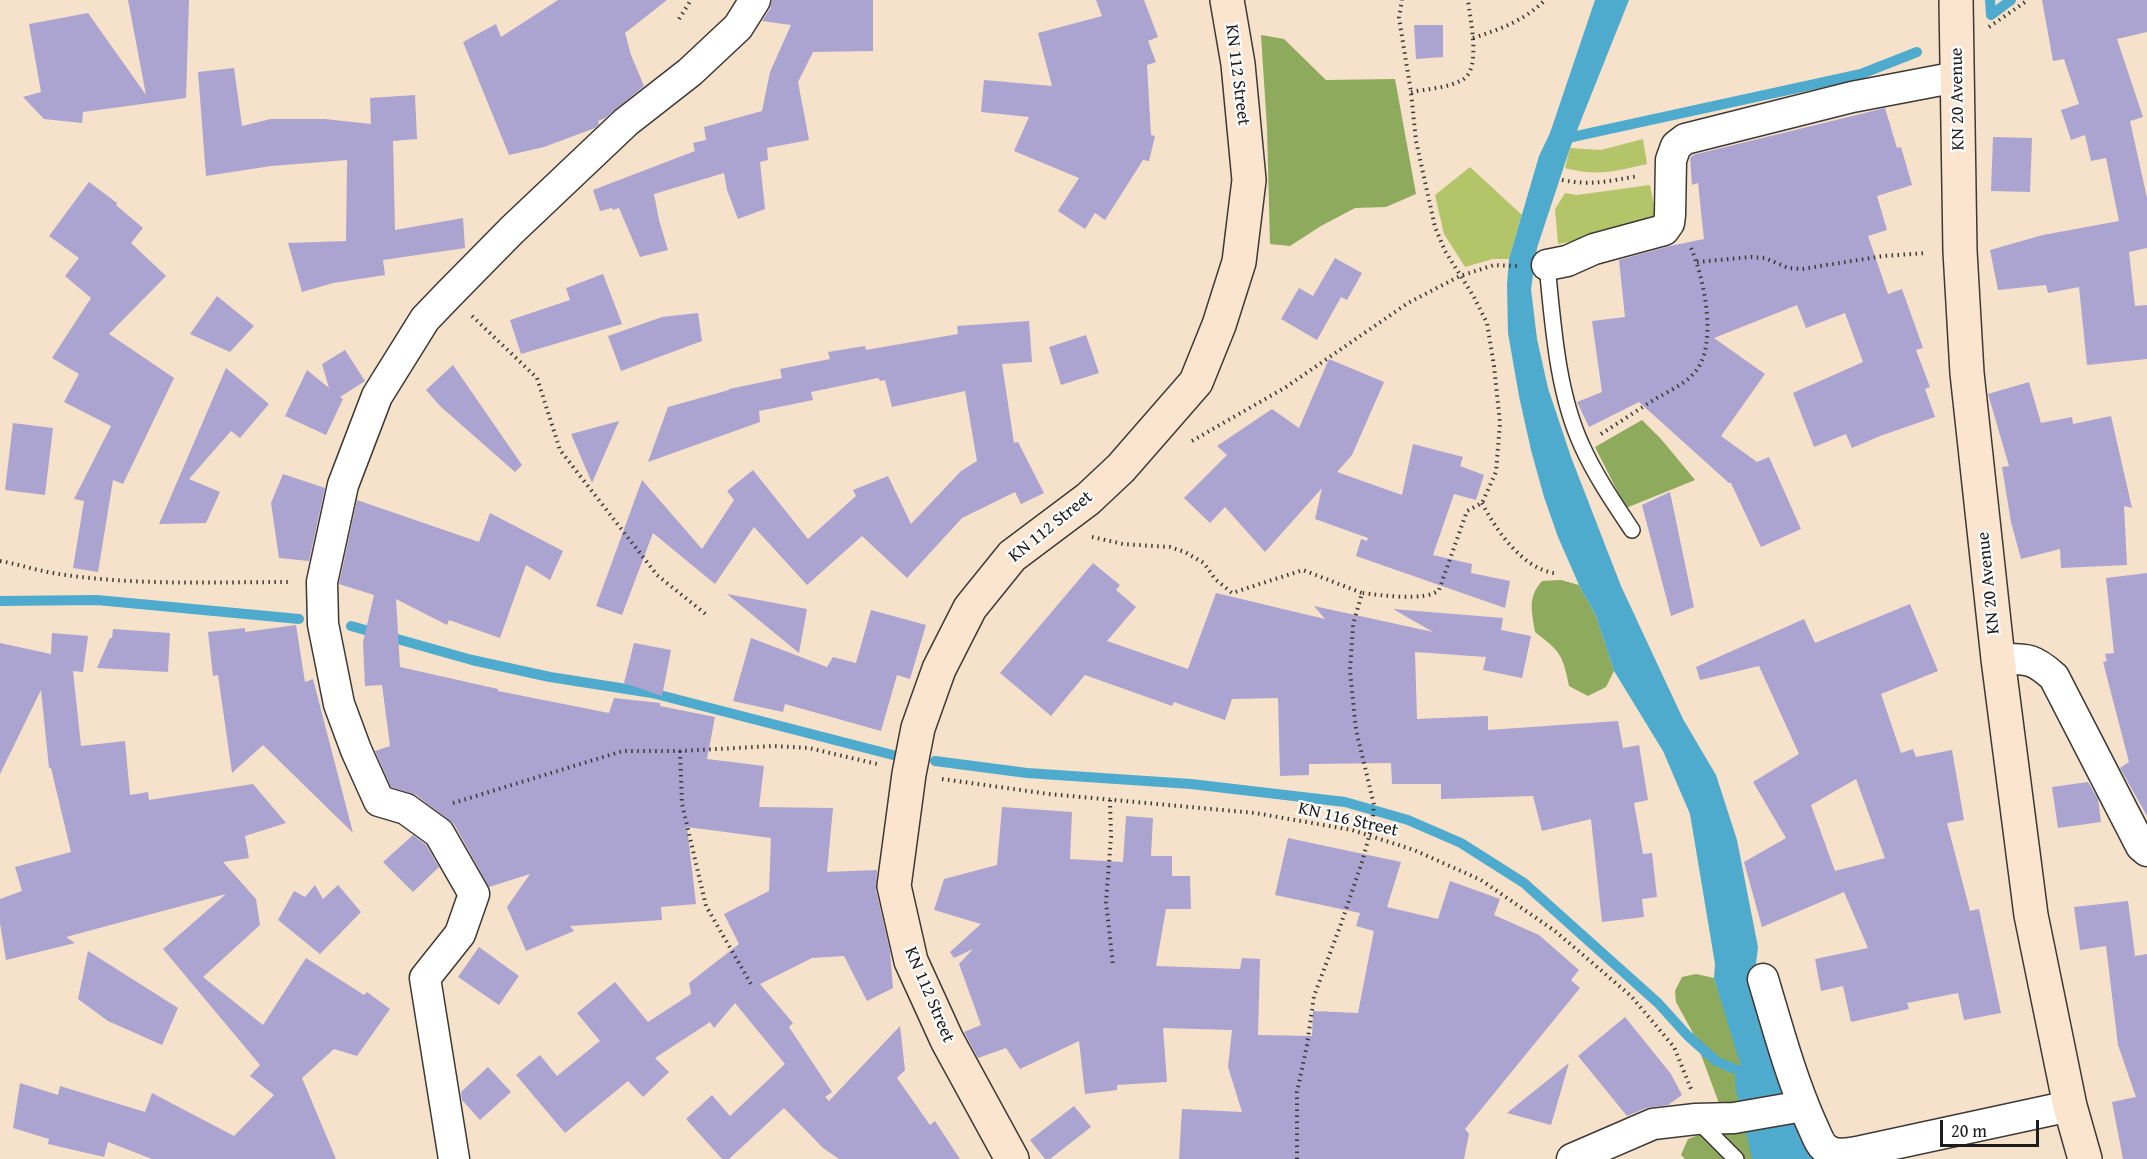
<!DOCTYPE html>
<html>
<head>
<meta charset="utf-8">
<style>
	body { margin:0 }
	#map { position:relative; width:2147px; height:1159px; overflow:hidden; background:#f6e1ca; font-family:"Gentium Book Plus",serif }
	canvas { display:block }
	.scale { position:absolute; left:1940px; top:1120px; width:99px; height:27px; box-sizing:border-box; border:3px solid #1c1c1c; border-top:0; padding-left:8px; font-size:18px; line-height:21px; white-space:nowrap; color:#1c1c1c; -webkit-text-stroke:4px #fff; paint-order:stroke }
</style>
</head>
<body>
<div id="map">
<canvas width="2147" height="1159"></canvas>
<div class="scale">20 m</div>
</div>
<script>
const ctx = document.querySelector('canvas').getContext('2d');
ctx.lineJoin = 'round';
function fill(path, color) { ctx.fillStyle = color; ctx.fill(path, 'evenodd'); }
function stroke(path, color, width, dash) { ctx.strokeStyle = color; ctx.lineWidth = width; ctx.lineCap = dash ? 'butt' : 'round'; ctx.setLineDash(dash || []); ctx.stroke(path); }
function write(font, color, halo, rows, align = 'center') {
  ctx.font = font + ' "Gentium Book Plus",serif'; ctx.lineWidth = 4.5; ctx.setLineDash([]); ctx.textBaseline = 'middle'; ctx.strokeStyle = halo; ctx.fillStyle = color; for (const [text, x, y, turn = 0] of rows) {
    ctx.save(); ctx.translate(x, y); ctx.rotate((+turn || 0) * Math.PI / 180); ctx.textAlign = isNaN(turn) ? turn : align; if (halo) ctx.strokeText(text, 0, 0); ctx.fillText(text, 0, 0); ctx.restore();
  }
}
const green = new Path2D(`
	M1643 139 1647 164C1614 171 1599 177 1565 168L1570 148 1601 150Z
	M1470 167 1522 215 1509 259H1493L1465 267 1444 234 1435 195Z
	M1650 185 1656 215 1651 225 1558 244 1555 209 1565 193 1577 195Z`);
const forest = new Path2D(`
	M1261 35 1284 39 1326 80 1395 79 1416 194 1386 207 1355 208 1321 226 1290 246 1270 244 1267 128Z
	M1642 420 1661 439 1695 480 1626 508 1595 447Z
	M1561 580 1579 585 1596 616 1614 671 1606 687 1588 696 1569 686C1563 655 1560 651 1535 632 1532 611 1527 598 1542 581Z
	M1696 974 1714 978C1721 1000 1751 1085 1747 1103L1720 1106 1693 1033 1676 1002 1675 991 1682 977Z
	M1754 1124 1765 1141 1770 1159H1685L1681 1155 1688 1139 1720 1127Z`);
const water = new Path2D(`
	M1595 0H1629L1570 148 1537 248 1531 289 1537 339 1548 388 1571 457 1621 586 1683 719 1716 775 1737 840 1758 947 1755 972 1779 1077 1765 1082 1743 1073 1714 978 1715 964 1690 814 1663 751 1614 671 1596 616 1579 585 1558 537 1544 497 1531 450 1519 396 1508 333 1507 284 1509 259 1539 156 1550 133Z`);
const stream = new Path2D(`
	M1990 0 1991 15
	M1991 15 2011 0
	M1563 139 1861 74 1917 52
	M0 601 97 600 299 619
	M351 626 472 660 550 677 652 693 893 755
	M935 761 1027 773 1191 784 1345 802 1408 820 1461 843 1524 883 1658 1003 1687 1035 1716 1061 1765 1082`);
const river = new Path2D(`
	M1765 1082 1783 1159`);
const building = new Path2D(`
	M128 0H189L186 98 83 112 82 123 44 119 23 97 41 92 29 24 88 13 146 95Z
	M558 0H667L625 33 631 55 644 86 605 118 598 121 599 124 595 128 544 147 509 155 463 42 496 24 501 37Z
	M772 0H873V51L813 52 798 82 809 140 767 148 768 160 760 162 765 209 738 219 727 190 724 173 654 194 659 220 668 250 640 257 619 208 613 210 612 208 600 211 593 190 695 151 693 143 706 140 704 127 762 111 770 72 791 25 762 21 770 9Z
	M1096 0H1144L1158 37 1148 41 1156 62 1147 65 1151 135 1155 136 1149 161 1143 160 1105 220 1095 213 1085 229 1058 211 1079 178 1014 151 1029 117 981 112 984 80 1052 86 1038 33 1102 16Z
	M2042 0H2147V32L2117 39 2143 117 2130 121 2147 198V248L2129 252 2135 306 2147 305V359L2087 365 2079 287 2048 293 2046 285 1998 290 1990 250 2043 235 2119 221 2106 158 2091 161 2085 135 2071 140 2061 110 2079 104 2064 59 2053 61Z
	M1414 25H1443V57L1416 59Z
	M234 68 242 126 271 119H325L371 124 370 98 415 95 417 139 393 141 395 230 463 218 465 248 383 260 385 275 333 283 302 292 288 243 346 241 347 160 271 166 206 176 198 72Z
	M1885 108 1897 148 1901 147 1912 185 1877 196 1887 230 1868 236 1888 294 1902 289 1923 348 1916 350 1930 387 1925 389 1935 417 1880 436 1852 448 1846 434 1814 447 1793 393 1863 362 1845 313 1806 328 1797 305 1714 338 1765 374 1721 436 1757 462 1769 457 1801 529 1761 547 1731 483H1729L1639 402 1589 427 1577 402 1602 392 1592 321 1625 317 1619 260 1670 246 1704 239 1698 183 1692 185 1690 158 1693 155Z
	M1993 137 2032 138 2030 192 1991 191Z
	M89 182 117 203 116 205 143 228 131 243 166 276 109 334 174 378 123 484 113 480 98 572 73 568 84 501 74 499 111 426 64 402 79 374 52 358 91 298 65 276 79 258 49 236Z
	M1335 258 1362 273 1347 300 1341 297 1317 340 1281 319 1299 288 1313 296Z
	M603 274 622 324 521 354 510 320 570 300 566 288Z
	M217 296 254 326 230 352 190 334Z
	M698 313 702 341 621 371 608 336 662 317Z
	M1029 321 1032 362 1002 364 1014 443 1018 442 1044 493 1021 504 1015 492 962 518 907 578 862 536 807 585 754 527 715 584 653 533 622 615 596 606 642 480 702 549 734 500 727 491 753 470 808 539 856 496 853 490 888 476 911 524 961 471 977 461 965 391 892 407 885 380 880 381 878 378 811 392 813 400 759 411 760 422 648 462 668 407 729 390V389L782 378 780 369 830 359 828 352 865 346 866 350 958 334 957 326Z
	M1086 335 1099 373 1061 385 1049 347Z
	M345 350 365 381 340 397 343 399 326 435 285 416 307 370 329 388 322 364Z
	M1329 359 1384 382 1352 455 1337 472 1402 495 1413 444 1463 457 1460 466 1484 475 1476 500 1454 494 1433 555 1472 564 1471 573 1510 581 1505 608 1356 556 1361 539 1367 541 1368 538 1315 519 1322 488 1265 552 1225 507 1210 523 1184 498 1227 455 1217 446 1272 409 1299 428Z
	M453 365 522 465 515 472 440 406 426 390Z
	M226 368 269 404 240 438 231 431 189 479 220 492 206 523 159 524Z
	M2029 382 2041 423 2072 417 2073 424 2111 416 2132 508 2124 506 2127 565 2061 568 2060 549 2021 559 2011 522 2002 467 2009 466 1988 394Z
	M619 421 592 483 571 434Z
	M13 423 53 428 45 495 5 490Z
	M283 474 325 488 309 561 279 558 271 503Z
	M1670 492 1694 607 1671 616 1642 505Z
	M357 500 479 542 490 513 563 551 550 580 526 565 500 638 449 620 447 625 396 599 400 667 498 689V691L609 713 614 698 660 703V706L715 717 707 759 764 766 759 807 833 808 827 872 877 870 876 890 890 951 893 988 867 1001 844 956 812 958 760 984 793 1023 789 1027 832 1092 825 1097 829 1101 900 1026 905 1070 897 1078 930 1125 935 1121 960 1159H839L823 1148 784 1108 729 1159H722L686 1119 712 1095 730 1116 785 1064 735 1003 714 1028 710 1022 655 1058 669 1072 643 1097 628 1081 565 1133 516 1075 540 1055 557 1076 600 1041 577 1013 615 982 648 1022 691 994 689 983 739 944 724 914 769 891 771 838 687 827 696 904 661 907 662 920 570 926 574 931 526 951 507 907 530 874 489 887 454 824 416 795 391 787 375 751 390 746 382 685 365 686 363 642 374 595 339 584Z
	M1093 563 1120 585 1116 590 1136 607 1107 641 1188 669 1216 593 1325 619 1314 606 1433 632 1393 609 1503 618 1501 630 1531 636 1522 678 1483 670 1486 657 1415 652 1417 719 1488 716V730L1618 721 1623 748 1639 745 1648 800 1634 803 1643 854 1652 853 1657 897 1642 899 1644 917 1602 922 1591 819 1542 831 1533 796 1441 799V784H1392L1391 763 1309 764V775L1280 776 1278 698 1232 699 1225 720 1174 702 1172 706 1085 675 1051 716 1000 673Z
	M2147 573V816L2120 768 2129 762 2103 662 2107 661 2105 654 2114 653 2106 578Z
	M727 594 807 609 799 653Z
	M1910 604 1938 671 1881 694 1901 753 1913 749 1916 757 1952 750 1964 820 1947 823 1970 911 1979 909 2001 1013 1964 1020 1958 993 1907 1003 1909 1009 1851 1022 1843 986 1821 991 1815 959 1868 948 1844 892 1762 927 1744 862 1786 838 1753 782 1799 754 1759 666 1700 680 1696 667 1804 619 1815 643ZM1856 779 1885 858 1835 871 1811 805Z
	M871 610 926 625 910 679 897 675 881 731 785 704 783 712 733 701 751 638 827 667 833 657 856 663Z
	M296 625 305 682 313 679 353 833 263 745 232 773 218 675 213 676 208 632 245 628V632Z
	M113 629 170 633 168 672 97 668 110 638H112Z
	M52 633 88 636 83 672 73 671 81 746 125 741 130 795 148 792 149 800 253 784 286 823 245 836 249 858 223 862 256 899 260 925 203 977 263 1025 306 958 364 995 367 992 390 1009 357 1056 334 1049 302 1078 336 1159H152L108 1142 104 1157 48 1144 49 1139 13 1128 20 1083 58 1095 60 1086 145 1112 152 1093 234 1136 274 1095 250 1076 260 1065 163 949 226 894 66 937 75 943 6 960 0 923V899L22 891 15 867 71 852 51 768H49L41 690 0 774V643L51 654Z
	M634 643 671 650 662 696 624 683Z
	M2088 782 2098 799 2101 822 2058 828 2052 787Z
	M1002 807 1072 812 1070 859 1123 862 1126 816 1153 818 1151 856H1172V876H1190L1191 909H1166L1156 966 1240 969 1242 958 1260 959 1258 1035 1312 1036 1313 1011 1358 1013 1374 931 1356 926 1360 913 1275 895 1288 838 1401 862 1387 907 1438 919 1450 881 1500 899 1494 915 1539 935 1579 970 1571 980 1580 988 1465 1129 1469 1134 1464 1159H1179L1182 1109 1242 1112 1228 1067 1232 1030 1163 1028 1167 1082 1117 1085V1090L1085 1094 1079 1041 1020 1069 1006 1048 978 1058 964 1032 981 1025 959 964 973 949 954 958 950 952 981 924 934 910 944 879 997 865Z
	M413 835 426 845 439 867 413 892 383 862Z
	M315 885 323 899 338 885 361 912 320 954 278 920 294 891 305 897Z
	M2128 901 2135 956 2147 954V1159H2123L2112 1102 2136 1097 2118 1045 2106 946 2080 950 2074 907Z
	M479 947 519 976 499 1005 458 977Z
	M88 951 178 1008 162 1045 108 1021 78 999Z
	M1625 1017 1671 1074 1682 1095 1668 1105 1646 1108 1627 1116 1578 1056Z
	M1569 1063 1551 1125 1507 1113Z
	M488 1067 511 1092 480 1120 462 1100 461 1092Z
	M1074 1106 1091 1127 1050 1159H1045L1030 1140Z`);
const path = new Path2D(`
	M679 19 691 0
	M1989 27 2028 0
	M1473 38C1500 29 1522 22 1544 1
	M1411 92C1427 89 1448 88 1462 80 1482 70 1470 19 1468 0
	M1562 180C1591 186 1610 181 1638 176
	M1697 262 1751 257 1765 258 1788 268 1802 269 1883 256 1926 253
	M472 316 537 378 560 450 657 575 708 616
	M1601 434C1618 423 1635 412 1652 401 1666 392 1683 386 1694 373 1719 347 1704 278 1691 248
	M1192 441 1286 387 1408 303 1460 276 1494 265 1517 266
	M1482 503C1496 530 1522 568 1554 573
	M1092 537 1123 544 1170 547 1185 552 1204 563 1215 579 1232 593 1303 570 1362 593
	M0 561C18 564 35 570 53 573 129 586 214 582 291 582
	M680 751 682 804 706 906 751 984
	M942 779 1049 794 1255 813 1352 830 1414 850 1481 880 1555 931 1631 996 1674 1047 1691 1089
	M1110 800 1111 837 1106 902 1113 965
	M453 803 623 751H680L773 746 809 748 877 764
	M1297 1159V1092L1307 1045 1314 996 1341 924 1362 862 1372 826 1374 805 1356 730 1350 671 1353 625 1362 593C1381 595 1426 602 1439 590L1467 511 1482 503 1496 472 1500 423 1494 366 1487 323 1474 297 1445 251 1435 227 1416 141 1411 92 1399 18 1402 0`);
const lane = new Path2D(`
	M1547 265C1553 324 1557 392 1582 446 1595 475 1614 503 1632 530
	M1696 1119 1736 1159`);
const street = new Path2D(`
	M1547 265 1567 261 1594 249 1664 230 1669 223 1670 215 1671 160 1676 146 1685 139 1852 97 1957 77
	M1998 659C2026 659 2032 657 2054 677L2141 846 2147 851
	M1763 979C1778 1029 1791 1078 1812 1125 1816 1133 1819 1144 1826 1149 1835 1156 1847 1154 1857 1152L2070 1106
	M454 1159 425 978 460 934 474 894 439 833 406 809 379 801 356 750 339 704 323 624 322 582 343 485 377 396 425 319 449 294 512 230 626 122 690 72 738 27 755 0
	M1572 1159 1653 1124 1696 1119 1734 1118 1803 1106`);
const secondary = new Path2D(`
	M1956 0 1960 251 1967 373 1998 659 2031 915 2070 1106 2085 1159
	M1012 1159 947 1040 911 961 894 886 909 774 918 728 939 669 970 608 1012 556 1088 499 1121 468 1196 382 1219 325 1239 262 1249 180 1238 64 1227 0`);
const streetNames = [
	["KN 112 Street",1237,75,83],
	["KN 20 Avenue",1958,99,-91],
	["KN 112 Street",1051,527,-39],
	["KN 20 Avenue",1989,583,-96],
	["KN 116 Street",1348,820,13],
	["KN 112 Street",929,995,67]
];
fill(green, '#b3c568');
fill(forest, '#8eaa5c');
fill(water, '#4fabcd');
stroke(stream, '#4fabcd', 10);
stroke(river, '#4fabcd', 60);
fill(building, '#aba4d1');
stroke(lane, '#3d3a36', 18);
stroke(street, '#3d3a36', 33);
stroke(secondary, '#3d3a36', 36);
stroke(path, '#3d3a36', 4, [1.5, 4.5]);
stroke(lane, '#fff', 15);
stroke(street, '#fff', 30);
stroke(secondary, '#fbe5cf', 33);
write('18px', '#1c1c1c', '#fff', streetNames);
</script>
</body>
</html>
